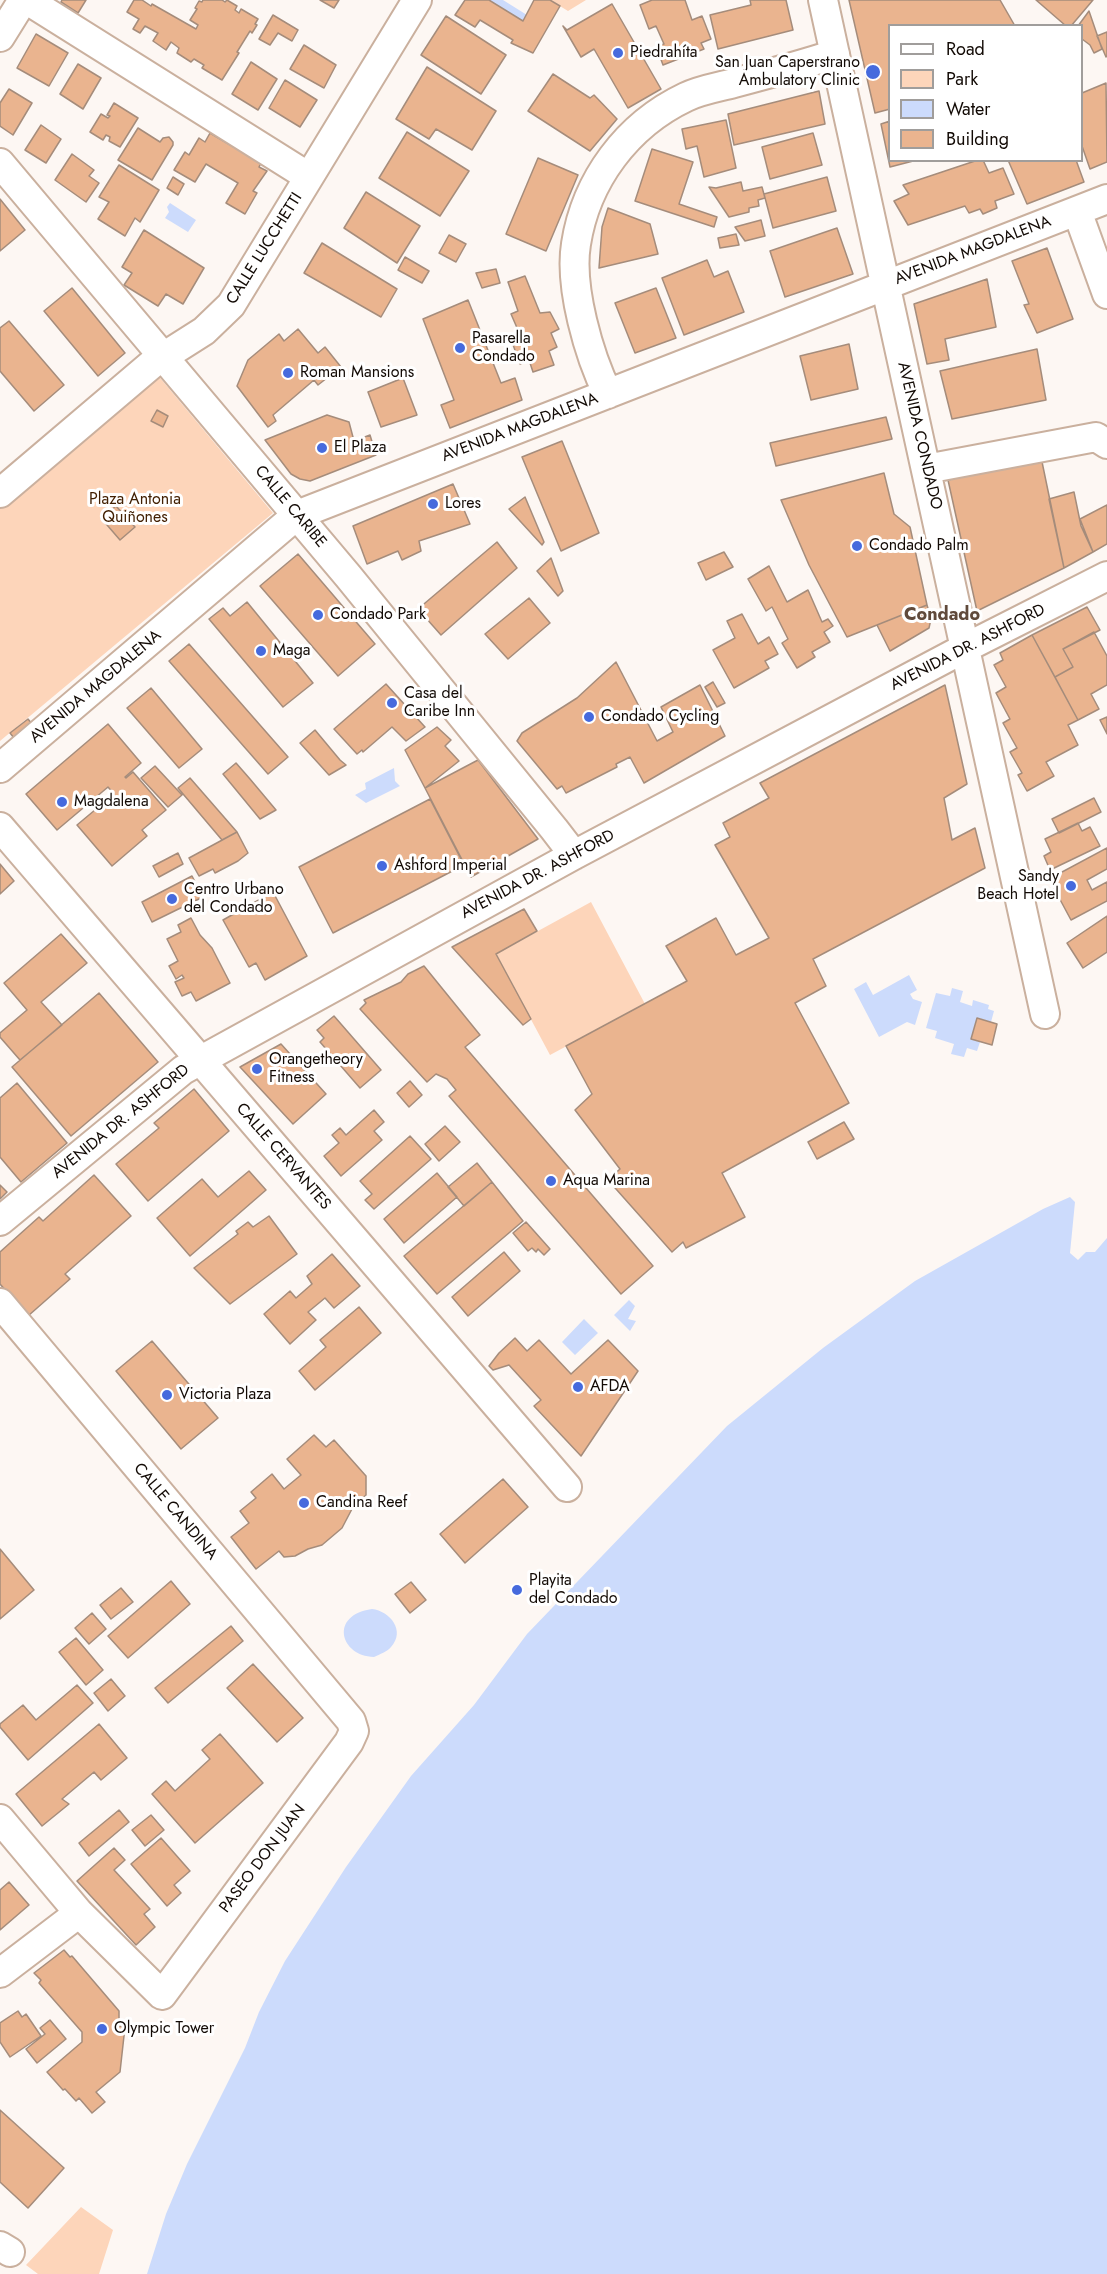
<!DOCTYPE html>
<html>
<head>
<meta charset="utf-8">
<style>
	body { margin:0 }
	#map { position:relative; width:1107px; height:2274px; overflow:hidden; background:#fdf7f3; font-family:Jost,sans-serif }
	canvas { display:block }
	.legend { position:absolute; left:888px; top:24px; width:195px; height:138px; box-sizing:border-box; background:#fff; border:2px solid #a09d9b; margin:0; padding:8px 10px; list-style:none; font-size:18px; color:#120a05 }
	.legend li { display:flex; align-items:center; gap:12px; height:30px }
	.legend b { width:30px; border:2px solid #a09d9b }
</style>
</head>
<body>
<div id="map">
<canvas width="1107" height="2274"></canvas>
<ul class="legend">
<li><b style="height:8px;background:#fff"></b>Road</li>
<li><b style="height:16px;background:#fdd5ba"></b>Park</li>
<li><b style="height:16px;background:#ccdbfc"></b>Water</li>
<li><b style="height:16px;background:#eab48f"></b>Building</li>
</ul>
</div>
<script>
const ctx = document.querySelector('canvas').getContext('2d');
ctx.lineJoin = 'round';
function fill(path, color) { ctx.fillStyle = color; ctx.fill(path, 'evenodd'); }
function stroke(path, color, width, dash) { ctx.strokeStyle = color; ctx.lineWidth = width; ctx.lineCap = dash ? 'butt' : 'round'; ctx.setLineDash(dash || []); ctx.stroke(path); }
function write(font, color, halo, rows, align = 'center') {
  ctx.font = font + ' Jost,sans-serif'; ctx.lineWidth = 6; ctx.setLineDash([]); ctx.textBaseline = 'middle'; ctx.strokeStyle = halo; ctx.fillStyle = color; for (const [text, x, y, turn = 0] of rows) {
    ctx.save(); ctx.translate(x, y); ctx.rotate((+turn || 0) * Math.PI / 180); ctx.textAlign = isNaN(turn) ? turn : align; if (halo) ctx.strokeText(text, 0, 0); ctx.fillText(text, 0, 0); ctx.restore();
  }
}
const green = new Path2D(`
	M550 0H586L568 11Z
	M156 373 273 513 0 741V503Z
	M591 902 645 1004 550 1055 496 954Z
	M81 2207 113 2230 99 2274H38L26 2265Z`);
const water = new Path2D(`
	M489 0H503L527 15 523 21Z
	M170 203 196 220 188 232 165 218 169 212 167 207Z
	M394 768 395 781 400 786 366 803 355 795 366 789 365 783Z
	M909 975 917 990 910 994 913 999 922 1002 915 1025 907 1022 879 1037 854 989 866 982 873 995Z
	M952 988 963 991 960 1002 972 1006 973 1000 989 1005 988 1009 994 1011 991 1022 978 1018 971 1039 980 1042 977 1051 967 1048 964 1057 951 1054 954 1044 935 1038 937 1031 926 1028 936 993 950 996Z
	M1070 1197 1075 1202 1070 1253 1078 1260 1086 1252H1095L1107 1238V2274H147L166 2214 187 2164 245 2048 259 2012 285 1961 346 1867 411 1776 474 1705 527 1634 727 1426 823 1348 915 1281 1043 1209Z
	M629 1300 635 1306 628 1319 636 1321 630 1331 614 1315Z
	M584 1319 598 1333 575 1355 562 1342Z
	M372 1609C390 1611 406 1631 391 1647 387 1652 380 1654 374 1657 340 1656 329 1615 372 1609Z`);
const building = new Path2D(`
	M62 0H86L78 13 61 2Z
	M134 0H142L151 6 152 4 196 29 198 25 190 20 197 9 195 8 199 1 202 2 203 0H222L225 2 227 0 237 6 235 10 239 13 241 9 258 19 255 24 257 25 252 33 250 31 237 52 239 53 222 80 202 68 204 65 194 59 191 62 177 53 179 48 171 42 166 50 153 41 158 33 145 26 140 33 133 29 139 19 127 12Z
	M320 0H339L334 8Z
	M465 0H489L523 21 534 0H550L560 6 533 53 511 43 513 40 480 20 475 27 455 15Z
	M652 0H685L692 20 702 16 711 39 701 43 704 49 663 65 656 46 664 44 656 26 649 29 640 5Z
	M750 0H786L793 30 718 49 710 15 751 5Z
	M849 0H1000L1015 26H890V109L875 113Z
	M1036 0H1093L1071 26H1066Z
	M612 4 661 89 628 108 594 49 581 57 563 26 567 30Z
	M1089 11 1102 49 1094 53 1090 45 1082 39V26H1078Z
	M273 15 298 30 292 41 278 33 270 45 259 39Z
	M446 16 506 55 481 94 421 55Z
	M1107 32V56L1106 57 1097 36Z
	M36 34 68 53 49 86 17 68Z
	M304 45 336 65 324 88 290 69Z
	M251 62 277 79 258 110 232 94Z
	M78 64 101 78 83 109 60 94Z
	M427 67 496 111 472 150 436 129 429 139 396 119Z
	M553 74 590 98 594 95 617 119 590 151 528 111Z
	M285 80 317 100 300 127 269 108Z
	M1106 83 1107 162 1090 169 1082 146V93Z
	M9 89 32 103 13 135 0 126V103Z
	M819 91 825 124 734 145 728 114Z
	M114 103 138 118 120 147 109 141 110 137 106 135 103 140 90 132 101 114 108 118 110 116 107 115Z
	M726 120 736 168 704 177 697 146 686 149 682 129Z
	M890 121V160H917L890 167 881 124Z
	M41 125 61 139 46 163 25 150Z
	M138 128 160 142 163 138 169 137 173 142V145L152 180 118 160Z
	M407 132 469 171 440 216 379 178Z
	M210 133 261 163 259 167 267 171 253 191 257 193 245 214 226 203 238 183 206 164 195 182 174 170 185 152 189 155 199 138 205 142Z
	M813 133 822 165 770 179 762 147Z
	M652 149 693 162 679 204 717 217 714 227 635 201Z
	M72 154 94 170 89 176 99 183 86 202 55 180Z
	M538 158 578 175 546 251 506 234Z
	M978 160H983L989 173 1003 168 1014 194 995 201 997 208 983 214 980 209 969 213 965 206 908 225 894 201 909 194 903 185Z
	M1008 160H1076L1084 182 1027 204Z
	M119 165 159 190 140 222 135 218 125 236 98 219 109 202 99 197Z
	M173 177 184 184 178 195 167 188Z
	M827 177 836 211 773 228 764 194Z
	M741 182 743 191 762 187 765 198 758 200 759 206 749 208V212L729 217 709 187 716 188Z
	M366 192 420 226 397 263 344 228Z
	M0 199 25 230 0 251Z
	M608 208 650 224 658 254 599 268 602 227Z
	M761 220 765 236 745 241 735 227Z
	M837 228 853 274 785 297 770 251Z
	M144 230 204 268 183 304 166 294 158 306 124 285 132 273 122 267Z
	M736 234 739 245 720 248 718 238Z
	M449 235 466 244 456 262 439 253Z
	M322 243 397 289 381 317 304 273Z
	M1047 248 1073 319 1037 333 1024 305 1029 304 1012 261Z
	M405 257 429 271 422 283 398 270Z
	M707 260 714 277 728 271 744 312 684 335 662 278Z
	M496 269 500 283 482 288 476 273Z
	M525 276 540 313 550 312 559 329 551 333 557 347 549 351 554 365 533 372 529 360 520 364 512 342 521 337 511 314 518 311 508 282Z
	M987 279 996 327 945 339 949 360 927 364 914 304Z
	M72 288 125 353 98 376 44 311Z
	M656 288 676 338 635 353 615 303Z
	M468 300 501 383 515 378 522 400 450 428 441 405 454 400 423 319Z
	M9 321 64 385 34 411 0 371V328Z
	M298 329 318 353 325 347 341 367 318 385 314 380 273 415 276 421 268 427 237 386 248 360 279 334 284 341Z
	M849 344 858 389 811 400 800 356Z
	M1037 349 1046 400 952 419 940 371Z
	M403 378 417 415 381 427 368 392Z
	M157 410 168 416 163 427 151 421Z
	M327 415 349 422 354 441 370 435 376 455 310 481 300 479 291 474 265 440Z
	M886 417 892 439 776 466 770 443Z
	M562 441 599 533 561 551 522 457Z
	M1041 457 1064 568 977 611 948 480Z
	M884 473 894 514 910 527 927 605 847 637 809 565 781 500Z
	M453 484 470 524 419 541 421 551 402 560 398 551 367 564 353 526Z
	M1074 492 1081 526 1093 552 1064 568 1049 499Z
	M525 497 544 542 542 545 509 509Z
	M1107 505V544L1093 552 1080 519Z
	M116 506 135 527 120 540 101 518Z
	M497 542 517 568 441 635 418 609Z
	M724 552 733 567 706 580 698 563Z
	M298 554 375 644 338 676 260 586Z
	M551 558 563 591 558 596 537 571Z
	M769 566 787 602 808 590 822 622 828 619 833 626 824 632 830 642 812 652 815 657 797 668 782 643 788 639 772 607 766 611 748 579Z
	M529 598 550 623 508 659 485 634Z
	M247 602 313 683 283 707 209 619 223 608 230 616Z
	M927 605 931 619 929 628 890 651 877 625Z
	M1087 607 1100 630 1063 649 1073 667 1055 677 1032 635Z
	M742 614 758 644 769 637 778 654 765 661 769 668 734 688 713 650 735 638 727 621Z
	M1094 632 1107 656V685L1091 694 1099 709 1078 720 1055 677 1073 667 1063 649Z
	M1032 635 1078 720 1068 725 1078 745 1046 762 1054 776 1027 791 1018 775 1022 773 1010 752 1017 748 1003 723 1010 719 996 693 1006 687 994 665 1003 660 1000 653Z
	M189 644 288 757 268 774 169 661Z
	M616 662 657 741 673 732 661 707 700 685 725 736 644 783 630 757 616 764 617 767 566 793 562 786 557 789 517 741 522 733 577 698Z
	M713 682 725 703 717 707 705 687Z
	M386 684 425 727 406 741 392 727 363 752 362 750 357 754 334 729Z
	M945 685 967 784 944 798 952 840 975 828 985 868 813 959 826 986 795 1003 849 1103 722 1173 745 1217 686 1248 683 1242 672 1252 608 1180 620 1169 575 1110 592 1094 566 1046 687 981 666 946 716 918 736 955 769 938 715 845 730 837 723 823 769 798 760 783Z
	M151 688 202 749 179 768 127 708Z
	M1107 717V734L1100 720Z
	M28 719 32 724 14 738 10 733Z
	M108 724 141 763 125 777 126 778 133 772 166 810 142 830 147 836 112 866 77 825 114 794 108 787 57 830 26 794Z
	M437 727 451 740 445 746 459 761 425 788 405 750Z
	M315 730 340 760 346 765 329 775 300 743Z
	M478 760 538 839 471 877 425 788Z
	M236 763 250 779 276 810 260 819 223 774Z
	M155 766 182 795 168 807 141 778Z
	M190 778 237 832 222 840 178 788Z
	M1094 798 1101 812 1059 833 1052 819Z
	M430 799 464 865 333 933 299 867Z
	M1078 823 1082 831 1090 827 1100 846 1050 870 1044 856 1051 852 1045 839Z
	M237 832 248 853 238 861 215 873 213 869 199 876 189 858Z
	M1107 848V869L1087 880 1092 890 1107 882V901L1071 920 1049 879Z
	M178 853 183 864 159 877 153 866Z
	M0 864 14 881 0 894Z
	M192 876 203 897 152 922 142 902Z
	M273 892 307 956 265 980 256 963 249 967 223 920Z
	M524 909 537 931 496 954 531 1019 523 1025 452 947Z
	M1107 916V952L1083 968 1067 943Z
	M191 918 200 935 212 948 230 983 196 1001 191 992 182 996 175 982 184 978 182 975 176 979 169 966 178 961 167 939 181 932 178 925Z
	M61 934 87 963 41 1002 62 1025 20 1060 0 1037V1033L27 1010 4 983Z
	M424 966 480 1035 465 1047 653 1266 621 1294 449 1096 456 1090 447 1079 436 1074 427 1082 360 1009 366 1003 364 1000 401 982 408 974Z
	M99 993 158 1062 71 1136 12 1067Z
	M334 1016 381 1070 360 1088 320 1042 324 1038 317 1030Z
	M977 1018 997 1024 992 1045 971 1039Z
	M281 1044 326 1094 293 1124 240 1067Z
	M410 1081 422 1095 409 1107 397 1093Z
	M17 1083 67 1143 21 1182 0 1157V1098Z
	M194 1089 229 1131 148 1201 116 1164 159 1128 154 1123Z
	M374 1110 384 1122 374 1131 382 1140 341 1176 324 1156 339 1143 332 1135 340 1128 346 1135Z
	M844 1122 854 1139 817 1159 808 1142Z
	M445 1126 460 1142 439 1161 425 1144Z
	M410 1136 431 1159 374 1209 365 1200 372 1194 360 1181Z
	M477 1163 492 1182 464 1206 448 1187Z
	M249 1171 266 1190 190 1256 157 1218 202 1179 218 1197Z
	M437 1173 457 1197 404 1243 384 1219Z
	M94 1175 131 1216 65 1274 70 1279 28 1316 0 1284V1252L39 1217 43 1221Z
	M492 1182 523 1221 437 1294 404 1256Z
	M0 1185 7 1192 0 1199Z
	M269 1216 297 1254 230 1304 194 1268 238 1234 236 1231 248 1222 253 1227Z
	M526 1222 550 1249 544 1255 538 1249 536 1252 532 1248 528 1251 513 1233Z
	M504 1252 520 1271 468 1316 452 1297Z
	M332 1254 360 1286 334 1308 325 1298 308 1312 316 1320 290 1344 264 1314 290 1291 296 1298 312 1284 307 1276Z
	M359 1307 381 1333 315 1390 299 1371 326 1347 320 1340Z
	M515 1338 527 1351 539 1340 571 1374 608 1340 638 1371 581 1456 534 1406 541 1400 509 1365 493 1370 489 1366 499 1353Z
	M152 1341 218 1418 181 1449 116 1371Z
	M314 1435 326 1447 334 1440 366 1476V1495L353 1507 342 1528 322 1545 308 1549 295 1556 284 1557 279 1551 256 1569 231 1537 249 1523 240 1511 256 1498 251 1492 272 1474 284 1489 301 1475 287 1459Z
	M503 1479 528 1507 465 1563 440 1534Z
	M0 1549 34 1590 0 1619Z
	M171 1581 190 1604 128 1658 108 1636Z
	M411 1582 426 1600 410 1613 395 1594Z
	M121 1588 133 1602 111 1619 100 1605Z
	M92 1613 106 1629 89 1644 75 1628Z
	M231 1626 243 1641 168 1703 155 1688Z
	M76 1638 103 1670 86 1685 59 1652Z
	M253 1664 303 1718 277 1742 227 1688Z
	M111 1679 125 1696 108 1711 94 1693Z
	M77 1685 93 1703 28 1760 0 1727V1724L23 1705 36 1720Z
	M99 1724 127 1758 101 1780 94 1772 62 1799 69 1804 42 1826 16 1794Z
	M220 1734 263 1783 195 1843 152 1794 166 1781 175 1791 210 1759 202 1750Z
	M119 1810 129 1822 89 1856 79 1843Z
	M151 1815 164 1830 145 1846 132 1830Z
	M161 1838 190 1871 174 1885 181 1893 167 1906 131 1864Z
	M114 1848 125 1860 114 1870 150 1909 144 1914 155 1927 136 1945 77 1881Z
	M9 1882 29 1905 0 1930V1890Z
	M64 1950 70 1957 72 1956 119 2011V2026L125 2027 120 2072 96 2092 105 2102 92 2113 79 2098 76 2101 65 2089 63 2090 47 2072 82 2042V2032L39 1983 41 1980 34 1973Z
	M18 2011 22 2017 26 2014 41 2036 10 2057 0 2042V2023Z
	M50 2020 66 2039 37 2063 26 2049 45 2034 40 2028Z
	M0 2110 64 2168 28 2208 0 2182Z`);
const minor = new Path2D(`
	M27 0 309 177
	M823 0 1045 1014
	M0 37 23 0
	M0 163 348 576 554 829 574 855
	M1077 211 1107 294
	M608 394C589 356 569 287 576 244 586 180 627 125 686 97 700 90 719 87 734 83 768 74 802 65 835 54
	M926 469 1096 437 1107 444
	M0 493 152 364 204 331 231 305 417 0
	M0 768 297 515 1107 199
	M0 827 567 1487
	M0 1221 183 1070 574 855 965 648 1107 576
	M0 1303 351 1721 354 1731 349 1742 162 1995 79 1913 0 1819
	M0 1973 79 1913
	M0 2246 10 2252`);
const markers = [
	[618,53,6,"#466add"],
	[873,72,8,"#466add"],
	[460,348,6,"#466add"],
	[288,373,6,"#466add"],
	[322,448,6,"#466add"],
	[433,504,6,"#466add"],
	[857,546,6,"#466add"],
	[318,615,6,"#466add"],
	[261,651,6,"#466add"],
	[392,703,6,"#466add"],
	[589,717,6,"#466add"],
	[62,802,6,"#466add"],
	[382,866,6,"#466add"],
	[1071,886,6,"#466add"],
	[172,899,6,"#466add"],
	[257,1069,6,"#466add"],
	[551,1181,6,"#466add"],
	[578,1387,6,"#466add"],
	[167,1395,6,"#466add"],
	[304,1503,6,"#466add"],
	[517,1590,6,"#466add"],
	[102,2029,6,"#466add"]
];
const poiNames = [
	["Piedrahíta",630,53],
	["San Juan Caperstrano",860,63,"right"],
	["Ambulatory Clinic",860,81,"right"],
	["Pasarella",472,339],
	["Condado",472,357],
	["Roman Mansions",300,373],
	["El Plaza",334,448],
	["Lores",445,504],
	["Condado Palm",869,546],
	["Condado Park",330,615],
	["Maga",273,651],
	["Casa del",404,694],
	["Caribe Inn",404,712],
	["Condado Cycling",601,717],
	["Magdalena",74,802],
	["Ashford Imperial",394,866],
	["Sandy",1059,877,"right"],
	["Beach Hotel",1059,895,"right"],
	["Centro Urbano",184,890],
	["del Condado",184,908],
	["Orangetheory",269,1060],
	["Fitness",269,1078],
	["Aqua Marina",563,1181],
	["AFDA",590,1387],
	["Victoria Plaza",179,1395],
	["Candina Reef",316,1503],
	["Playita",529,1581],
	["del Condado",529,1599],
	["Olympic Tower",114,2029]
];
const streetNames = [
	["CALLE LUCCHETTI",265,249,-58],
	["AVENIDA MAGDALENA",973,251,-21],
	["AVENIDA MAGDALENA",520,428,-21],
	["AVENIDA CONDADO",919,436,77],
	["CALLE CARIBE",290,507,50],
	["AVENIDA DR. ASHFORD",968,648,-27],
	["AVENIDA MAGDALENA",96,687,-40],
	["AVENIDA DR. ASHFORD",538,875,-28],
	["AVENIDA DR. ASHFORD",121,1122,-39],
	["CALLE CERVANTES",283,1157,49],
	["CALLE CANDINA",175,1512,50],
	["PASEO DON JUAN",263,1859,-53]
];
const parkNames = [
	["Plaza Antonia",135,500],
	["Quiñones",135,518]
];
const neighbourhoodNames = [
	["Condado",942,616]
];
fill(green, '#fdd5ba');
fill(water, '#ccdbfc');
fill(building, '#eab48f');
stroke(building, '#a58c7b', 1.5);
stroke(minor, '#cab09e', 32);
stroke(minor, '#fff', 28);
for (const [x, y, r, color] of markers) { const dot = new Path2D(); dot.arc(x, y, r, 0, 2 * Math.PI); ctx.fillStyle = color; ctx.fill(dot); stroke(dot, '#fff', 2); }
write('16px', '#120a05', '#fff', poiNames, 'left');
write('16px', '#120a05', '#fff', streetNames);
write('16px', '#422003', '#fff', parkNames);
write('bold 18px', '#604a3b', '#fff', neighbourhoodNames);
</script>
</body>
</html>
